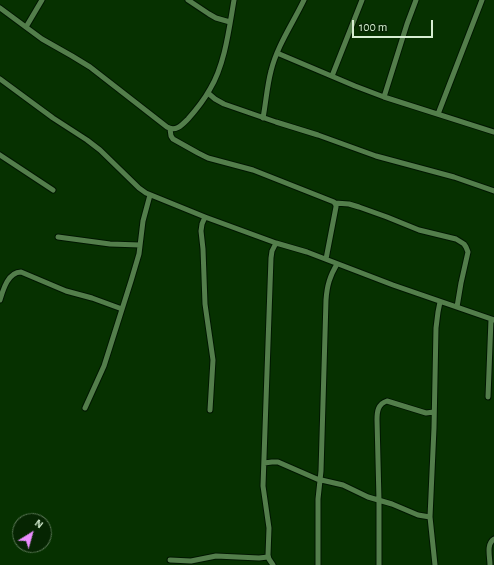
<!DOCTYPE html>
<html>
<head>
<meta charset="utf-8">
<style>
	body { margin:0 }
	#map { position:relative; width:494px; height:565px; overflow:hidden; background:#063100; font-family:"Alegreya Sans",sans-serif }
	canvas { display:block }
	.north { position:absolute; left:12px; top:513px; width:40px; height:40px; box-sizing:border-box; background:#062502; border:1px solid #597555; border-radius:50%; rotate:37deg; font-size:11px; font-weight:700; line-height:16px; text-align:center; color:#d5edd1 }
	.north::after { content:''; display:block; margin:auto; width:14px; height:18px; background:#ea8dfd; clip-path:polygon(50% 0,100% 100%,50% 72%,0 100%) }
	.scale { position:absolute; left:352px; top:20px; width:81px; height:18px; box-sizing:border-box; border:2px solid #d5edd1; border-top:0; padding-left:5px; font-size:12px; line-height:14px; white-space:nowrap; color:#d5edd1; -webkit-text-stroke:3px #062502; paint-order:stroke }
</style>
</head>
<body>
<div id="map">
<canvas width="494" height="565"></canvas>
<div class="north">N</div>
<div class="scale">100 m</div>
</div>
<script>
const ctx = document.querySelector('canvas').getContext('2d');
ctx.lineJoin = 'round';
function stroke(path, color, width, dash) { ctx.strokeStyle = color; ctx.lineWidth = width; ctx.lineCap = dash ? 'butt' : 'round'; ctx.setLineDash(dash || []); ctx.stroke(path); }
const minor = new Path2D(`
	M188 0 209 14 216 18 230 22
	M0 8 42 39 72 56 90 67 167 127C176 132 182 125 188 119 196 110 204 100 210 89 225 64 229 29 234 0
	M26 27 42 0
	M277 53 355 86 384 97 494 132
	M332 76 362 0
	M0 79 53 118 87 140 100 150 139 188 146 193 205 217 276 243 307 252 393 285 494 320
	M208 93 215 99 224 104 276 122 318 135 376 156 454 177 494 191
	M384 97 407 24 416 0
	M438 114 482 0
	M263 118C266 102 267 86 271 71 277 46 293 23 304 0
	M170 129 171 136 173 139 198 153 208 158 253 170 334 202 336 205V207L326 259
	M0 155 53 190
	M335 203 349 204 359 207 387 217 419 230 456 239 464 244 466 247 468 252 461 283 457 307
	M205 217 202 224 201 231 203 249 205 304 213 360 210 410
	M58 237 110 244 140 245
	M0 300C3 290 8 272 21 272L66 291 92 298 122 309
	M488 397 491 319
	M85 408 104 366 131 281 139 254 143 221 150 195
	M264 463 272 462H278L317 479 343 485 368 497 392 504 418 515 430 517
	M170 560 191 561 216 556 259 558 268 557
	M273 565 269 559 268 555 269 528 263 486 271 258 272 251 276 243
	M318 565V499L321 471 326 300C327 285 330 276 337 264
	M379 565V500L377 420C377 411 378 404 387 401L426 413 434 412
	M435 565 430 517 434 428 436 328 438 312 440 302
	M490 565C490 557 486 544 494 539`);
stroke(minor, '#001700', 7);
stroke(minor, '#537e4b', 5);
</script>
</body>
</html>
